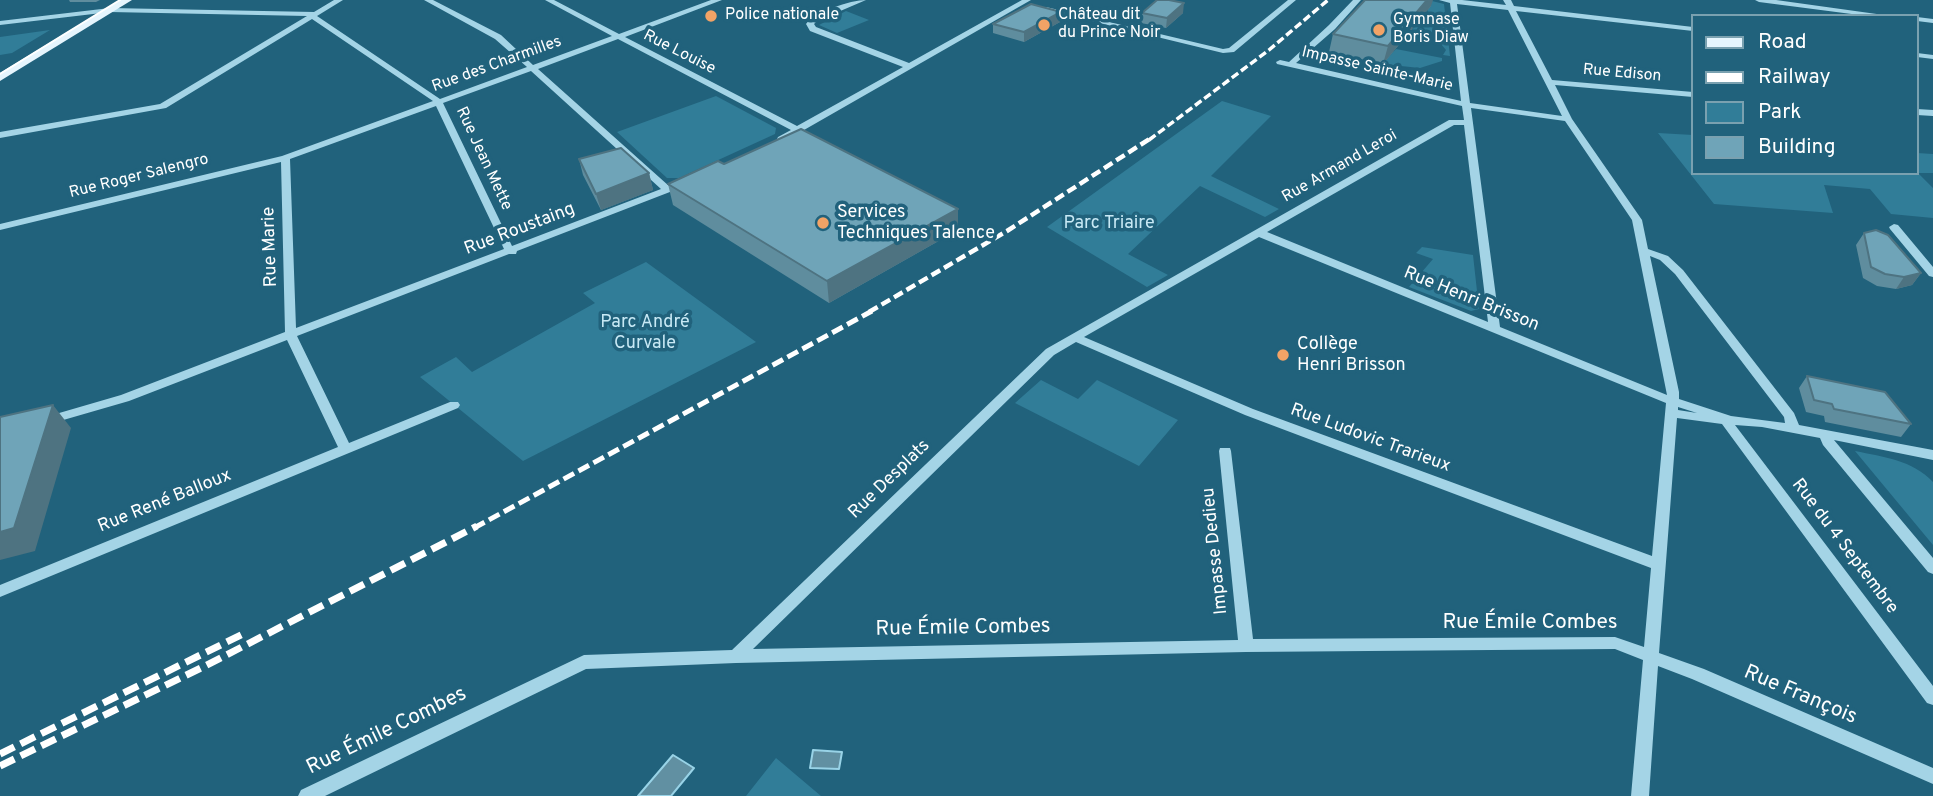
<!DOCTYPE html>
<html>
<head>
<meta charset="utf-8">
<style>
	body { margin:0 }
	#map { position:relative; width:1933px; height:796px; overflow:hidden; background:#21627c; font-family:Overpass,sans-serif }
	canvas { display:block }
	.legend { position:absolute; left:1691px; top:14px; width:228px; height:161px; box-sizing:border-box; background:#21627c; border:2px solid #7aa1b0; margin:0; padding:9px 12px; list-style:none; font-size:21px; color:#fff }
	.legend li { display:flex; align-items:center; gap:14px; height:35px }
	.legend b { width:35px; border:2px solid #7aa1b0 }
</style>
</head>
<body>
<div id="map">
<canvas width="1933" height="796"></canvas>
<ul class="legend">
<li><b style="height:9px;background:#e6f5fd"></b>Road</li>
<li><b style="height:9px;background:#fff"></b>Railway</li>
<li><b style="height:19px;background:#317d98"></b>Park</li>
<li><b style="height:19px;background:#6fa4b8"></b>Building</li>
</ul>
</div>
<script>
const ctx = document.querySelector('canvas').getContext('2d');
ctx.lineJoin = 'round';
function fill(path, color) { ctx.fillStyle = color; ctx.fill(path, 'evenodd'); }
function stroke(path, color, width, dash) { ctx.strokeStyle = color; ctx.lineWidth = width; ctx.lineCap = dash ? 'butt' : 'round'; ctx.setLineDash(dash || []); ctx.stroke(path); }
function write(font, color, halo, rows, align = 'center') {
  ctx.font = font + ' Overpass,sans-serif'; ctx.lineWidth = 7; ctx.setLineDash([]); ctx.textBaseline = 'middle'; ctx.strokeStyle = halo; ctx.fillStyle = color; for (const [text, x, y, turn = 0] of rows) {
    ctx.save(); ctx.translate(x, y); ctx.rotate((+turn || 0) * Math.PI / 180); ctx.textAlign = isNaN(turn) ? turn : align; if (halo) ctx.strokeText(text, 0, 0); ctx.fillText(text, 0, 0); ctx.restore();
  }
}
const green = new Path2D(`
	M1428 0 1444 4 1450 56 1443 55 1446 50 1441 44 1406 37 1428 11Z
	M846 11 869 20 837 33 819 25Z
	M50 30 12 53 0 55V37Z
	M1396 49 1442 58V61L1420 68 1382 64Z
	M716 96 776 128 775 134 679 178H667L617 132Z
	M1222 101 1271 116 1211 176 1279 209 1265 217 1200 186 1128 254 1168 275 1147 287 1047 227Z
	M1658 133 1693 135V173H1917V153L1933 154V173H1918L1933 188V218L1891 214 1870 189 1824 185 1833 213 1714 204Z
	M1422 247 1473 255 1479 309 1471 311 1409 287 1433 259 1416 253Z
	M646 262 756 342 523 461 420 377 456 357 472 372 595 303 583 293Z
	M1041 380 1078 399 1097 380 1178 420 1139 466 1015 403Z
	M1855 451C1884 457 1912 460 1933 482V545Z
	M776 758 821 796H746Z`);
const water = new Path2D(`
	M813 750 842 752 839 769 810 768Z
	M673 755 694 768 671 796H638Z`);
const minor = new Path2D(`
	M334 0H343L317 16 440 99 527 67 495 39 424 0H433L501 35 533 65 612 36 545 0H554L619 34 711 0H722L625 37 797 126 903 67 810 31 806 24C815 12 850 0 866 0L817 21 814 24 816 27 909 63 1022 0H1031L804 130 807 133 806 135 797 133 781 142 777 139 778 137 791 130 618 39 538 69 669 186 682 181H688V185L517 251 516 254H509L297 336 349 443 450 402H458L460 405 458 408 0 597V585L338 447 287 340 129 401 46 425 40 421 42 418 121 395 285 332 281 162 0 230V224L282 156 433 101 312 19 166 108 0 138V132L160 104 307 16 110 12 0 25V21L110 8 314 12ZM531 71 661 189 512 246 443 103ZM436 106 504 249 296 328 290 159Z
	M1288 0H1296L1234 52 1223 53 1042 9 1046 7 1223 49 1229 48Z
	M1353 0H1361L1335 29 1296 63 1461 101 1450 3 1439 0H1462L1506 5 1503 0H1511L1514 6 1693 27V31L1516 11 1552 80 1693 92V97L1555 85 1572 119 1642 220 1648 249 1668 256 1683 270 1794 413 1799 425 1933 450V460L1834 440 1933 558V574L1928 572 1823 445 1820 438 1762 427 1735 425 1933 686V705L1927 703 1722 424 1677 418 1659 653 1704 669 1933 768V784L1692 679 1658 666 1649 796H1631L1643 660 1615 649 1246 652 736 663 586 669 325 796H298L301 790 584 655 732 650 1046 349 1449 120H1464L1462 106 1277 64 1276 62 1280 60 1289 62 1329 25ZM1457 4 1508 10 1562 116 1470 103ZM1471 108 1565 121 1632 220 1667 395 1500 327ZM1454 125H1464L1488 322 1267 232ZM1259 237 1666 403 1652 556 1253 409 1084 337ZM1650 256 1660 260 1675 274 1784 417 1785 423 1731 416 1679 399V392ZM1076 342 1245 415 1651 568 1644 647 1615 637 1253 639 1231 451 1230 448H1220L1219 451 1238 640 753 649 1054 355ZM1678 407 1697 413 1678 410Z
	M1755 0H1776L1891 16H1867L1759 2Z
	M1917 17 1933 19V23L1917 21Z
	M1917 53 1933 55V59L1917 57Z
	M1917 109 1933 110V116L1917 115Z
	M1894 224 1898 225 1933 267V277L1929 276 1890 229 1889 227Z`);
const major = new Path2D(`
	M120 0H132L0 81V73Z`);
const tram = new Path2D(`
	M0 74 120 0`);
const railFar3 = new Path2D(`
	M1149 140 1269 50 1328 0`);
const railFar2 = new Path2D(`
	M869 312 1007 231 1151 138`);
const railFar1 = new Path2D(`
	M474 528 872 311`);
const rail = new Path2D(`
	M0 754 245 633
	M0 766 203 667 477 526`);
const wall = new Path2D(`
	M69 0H100L96 2H70Z
	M1431 6 1383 64 1329 52 1333 34Z
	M1061 12 1060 22 1024 42 993 33V24Z
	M1142 13H1183L1166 28 1141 23Z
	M579 159 649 173 653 190 601 210 583 175Z
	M724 164 958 230 829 303 673 205 668 184Z
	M1864 233 1921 273 1912 285 1896 289 1877 286 1863 278 1856 245Z
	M1807 376 1911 424 1901 437 1825 422 1824 416 1806 412 1799 388Z`);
const shadedWall = new Path2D(`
	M1427 0H1433L1431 6 1383 64 1388 46Z
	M1184 3 1183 13 1166 28 1167 18Z
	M1061 12 1060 22 1024 42V32Z
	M649 173 653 190 601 210 596 194Z
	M958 209V230L829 303 827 281Z
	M1921 273 1912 285 1896 289 1904 277Z
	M53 405 71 428 35 551 0 560V532Z`);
const building = new Path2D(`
	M1157 0H1169L1184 3 1167 18 1142 13Z
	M1365 0H1427L1388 46 1333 34Z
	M1031 4 1061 12 1024 32 993 24Z
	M801 129 958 209 827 281 668 184 718 161 724 164Z
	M621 148 649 173 596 194 579 159Z
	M1876 230 1888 235 1921 273 1904 277 1885 274 1871 267 1864 233Z
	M1807 376 1885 392 1911 424 1834 409 1832 404 1814 400Z
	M53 405 14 528 0 532V417Z`);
const markers = [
	[711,16,7,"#f2a366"],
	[1044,25,7,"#f2a366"],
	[1379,30,7,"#f2a366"],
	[823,223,7,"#f2a366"],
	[1283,355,7,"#f2a366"]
];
const farPoinames = [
	["Police nationale",725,16],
	["Château dit",1058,16],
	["du Prince Noir",1058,34],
	["Gymnase",1393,21],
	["Boris Diaw",1393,39]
];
const farStreetnames = [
	["Rue Louise",679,53,27],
	["Rue des Charmilles",497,65,-20],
	["Impasse Sainte-Marie",1377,70,13],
	["Rue Edison",1622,74,5],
	["Rue Jean Mette",483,159,65],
	["Rue Armand Leroi",1340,167,-30],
	["Rue Roger Salengro",139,177,-14]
];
const poiNames = [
	["Services",837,213],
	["Techniques Talence",837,234],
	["Collège",1297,345],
	["Henri Brisson",1297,366]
];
const parkNames = [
	["Parc Triaire",1109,224],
	["Parc André",645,323],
	["Curvale",645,344]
];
const streetNames = [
	["Rue Roustaing",520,230,-21],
	["Rue Marie",271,247,-92],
	["Rue Henri Brisson",1471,300,22],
	["Rue Ludovic Trarieux",1370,439,20],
	["Rue Desplats",890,480,-44],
	["Rue René Balloux",165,502,-22],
	["Rue du 4 Septembre",1844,547,53],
	["Impasse Dedieu",1216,551,-96]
];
const nearStreetnames = [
	["Rue Émile Combes",1530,624],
	["Rue Émile Combes",963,629,-1],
	["Rue François",1800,696,23],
	["Rue Émile Combes",387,732,-26]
];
fill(green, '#317d98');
fill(water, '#6190a2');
stroke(water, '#98d3e7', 2);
fill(minor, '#a4d4e6');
fill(major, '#e6f5fd');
stroke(tram, '#fff', 2);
stroke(railFar3, '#fff', 3.5, [8, 3.5]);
stroke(railFar2, '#fff', 4.5, [10, 4.5]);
stroke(railFar1, '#fff', 5, [12, 5]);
stroke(rail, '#fff', 7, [16, 7]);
fill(wall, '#5f8d9e');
fill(shadedWall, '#4e7381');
fill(building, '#6fa4b8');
stroke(building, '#4e7381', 2);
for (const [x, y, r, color] of markers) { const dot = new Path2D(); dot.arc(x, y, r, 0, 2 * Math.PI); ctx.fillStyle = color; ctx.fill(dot); stroke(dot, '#21627c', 2.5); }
write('16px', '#fff', '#21627c', farPoinames, 'left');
write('16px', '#fff', '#21627c', farStreetnames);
write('18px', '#fff', '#21627c', poiNames, 'left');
write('18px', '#c8e9f5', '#21627c', parkNames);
write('18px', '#fff', '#21627c', streetNames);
write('21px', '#fff', '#21627c', nearStreetnames);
</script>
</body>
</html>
